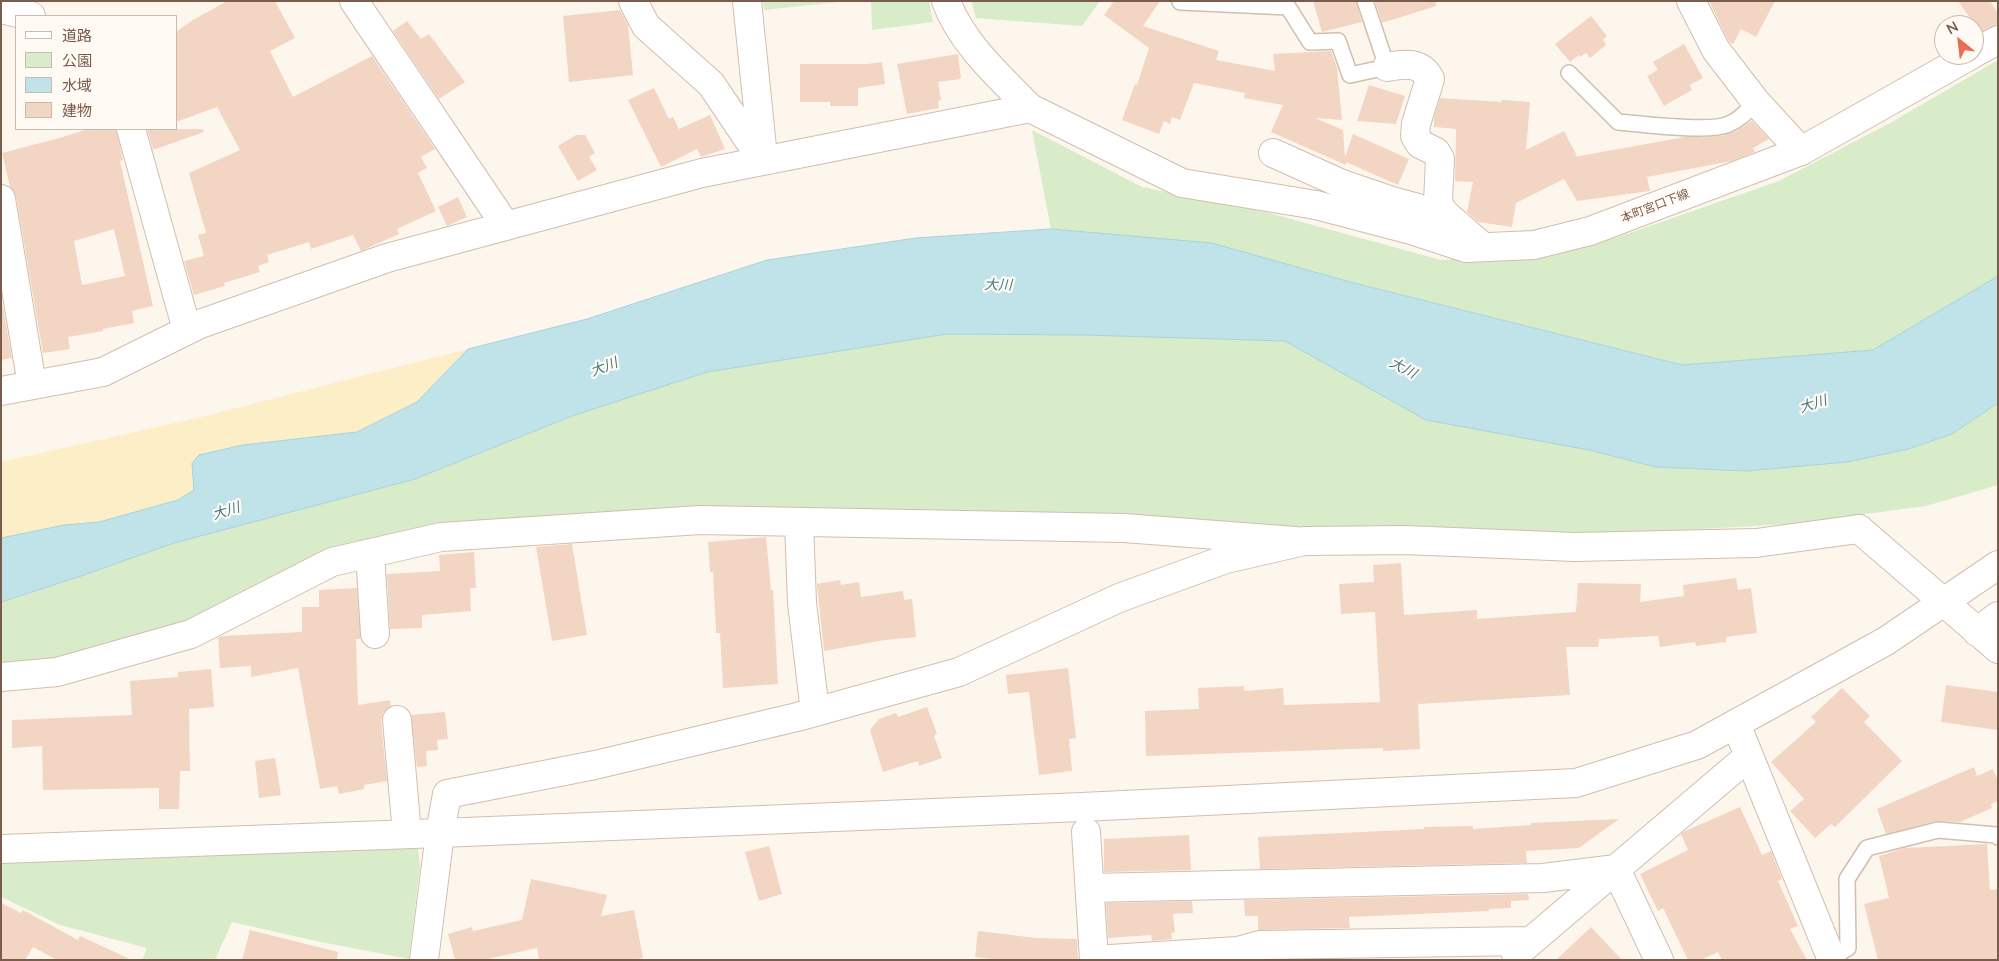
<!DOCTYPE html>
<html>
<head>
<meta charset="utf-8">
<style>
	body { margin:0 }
	#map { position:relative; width:1999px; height:961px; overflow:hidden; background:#fdf6ec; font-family:Lato,"Noto Sans JP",sans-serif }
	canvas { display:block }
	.frame { position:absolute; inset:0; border:2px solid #7a5c4d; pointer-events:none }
	.legend { position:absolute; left:15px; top:15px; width:162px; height:115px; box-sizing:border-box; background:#fffaf3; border:1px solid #cabbb1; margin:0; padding:6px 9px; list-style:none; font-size:15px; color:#7a5c4d }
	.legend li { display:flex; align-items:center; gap:10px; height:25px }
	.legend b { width:25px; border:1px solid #cabbb1 }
	.north { position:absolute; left:1934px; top:15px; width:50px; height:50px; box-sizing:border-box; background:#fffaf3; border:1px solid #cabbb1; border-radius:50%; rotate:331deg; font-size:14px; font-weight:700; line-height:20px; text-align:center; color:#7a5c4d }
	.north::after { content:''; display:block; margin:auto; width:18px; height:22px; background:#e76f51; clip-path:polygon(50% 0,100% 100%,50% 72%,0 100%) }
</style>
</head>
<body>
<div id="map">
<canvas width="1999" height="961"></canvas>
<div class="frame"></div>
<ul class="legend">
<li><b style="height:6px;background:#fff"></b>道路</li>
<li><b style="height:14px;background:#d8ecc9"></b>公園</li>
<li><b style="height:14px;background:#bfe3e8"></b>水域</li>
<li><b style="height:14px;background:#f3d5c3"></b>建物</li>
</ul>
<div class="north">N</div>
</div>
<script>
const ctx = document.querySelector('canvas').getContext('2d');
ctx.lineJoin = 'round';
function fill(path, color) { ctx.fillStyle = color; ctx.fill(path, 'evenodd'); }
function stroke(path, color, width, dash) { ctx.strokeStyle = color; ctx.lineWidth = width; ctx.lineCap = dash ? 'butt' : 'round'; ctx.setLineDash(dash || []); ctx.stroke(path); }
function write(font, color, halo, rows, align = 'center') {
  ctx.font = font + ' Lato,"Noto Sans JP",sans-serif'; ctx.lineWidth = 4.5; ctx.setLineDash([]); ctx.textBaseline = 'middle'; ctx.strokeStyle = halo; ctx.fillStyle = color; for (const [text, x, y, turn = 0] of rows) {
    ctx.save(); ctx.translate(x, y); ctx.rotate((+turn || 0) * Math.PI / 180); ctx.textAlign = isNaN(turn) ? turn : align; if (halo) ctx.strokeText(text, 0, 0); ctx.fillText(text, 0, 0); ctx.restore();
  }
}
const green = new Path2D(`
	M763 1H848L764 10Z
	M871 1H929L933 22 872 30Z
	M971 1H1100L1082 26 976 18Z
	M1998 60V276L1873 350 1682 365 1350 282 1212 243 1051 229 1032 130 1142 187 1269 213 1441 260 1548 252 1618 237 1779 181 1890 123Z
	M947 334 1084 335 1285 341 1426 420 1589 450 1656 467 1746 471 1847 462 1908 449 1952 434 1998 403V485L1926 506 1790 524 1612 534 1457 535 1261 525 700 520 332 562 180 637 1 677V602L81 576 174 543 415 479 572 416 707 372Z
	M415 822 420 866 409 959 316 941 232 922 215 960H142L147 948 60 925 1 897V852Z`);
const sand = new Path2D(`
	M468 349 417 402 357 432 243 445 199 455 192 463 195 490 178 500 99 522 64 525 1 538V462L197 418Z`);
const water = new Path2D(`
	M1051 229 1212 243 1350 282 1682 365 1873 350 1998 276V403L1952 434 1908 449 1847 462 1746 471 1656 467 1589 450 1426 420 1285 341 1084 335 947 334 707 372 572 416 415 479 174 543 81 576 1 602V538L64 525 99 522 178 500 194 490 192 463 199 455 243 445 357 432 417 402 468 349 587 319 767 260 916 238Z`);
const building = new Path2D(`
	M227 1H275L295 38 270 51 293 97 372 56 435 149 421 157 427 168 418 173 436 211 397 229 399 234 361 251 353 235 311 249 309 242 267 255 269 262 258 266 260 272 224 283 225 286 194 295 184 261 204 256 198 235 206 233 189 173 240 150 217 107 176 122V32L193 20Z
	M1114 1H1160L1143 26 1219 51 1216 60 1275 71 1273 54 1331 51 1337 68 1342 120 1315 118 1343 130 1345 157 1353 134 1409 159 1398 185 1346 162V165L1271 132 1283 105 1244 98 1245 93 1194 83 1180 120 1172 117 1170 124 1164 121 1159 134 1122 120 1135 84 1137 85 1149 48 1104 15Z
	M1313 1H1356L1362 22 1322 32Z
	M1375 1H1436V6L1382 23Z
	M1709 1H1775L1756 37 1741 29 1733 44 1729 42Z
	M1958 1H1990L1998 13V24L1980 32Z
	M620 10 628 25 633 75 569 82 563 16Z
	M1591 16 1607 36 1603 40 1606 45 1590 58 1586 53 1580 57 1579 55 1570 62 1555 44Z
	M407 21 421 39 429 34 465 82 439 99 393 31Z
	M1684 44 1703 78 1690 85 1692 90 1664 106 1647 76 1658 70 1653 62Z
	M958 54 961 79 938 82 941 100 938 101 939 108 907 114 897 64Z
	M882 62 885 84 858 88V106H830V102H800V64H867Z
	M1369 85 1405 96 1396 124 1357 121Z
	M654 88 669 119 673 117 679 129 710 115 725 149 701 157 697 149 661 167 628 100Z
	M1440 98 1501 102 1502 100 1530 102 1526 150 1564 131 1577 156 1574 157 1685 137 1722 136 1737 131 1752 121 1769 139 1753 148 1755 152 1732 161 1647 177 1650 191 1577 201 1564 179 1516 203 1512 227 1478 222 1467 212 1473 182 1455 181 1456 129 1434 127V117Z
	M88 129H116L123 160 120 161 153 306 132 311 134 323 103 329V331L68 337 70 349 43 353 16 196 10 187 2 153 63 137ZM114 229 125 276 82 285 74 241Z
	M147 129H203L204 132 153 150Z
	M576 135H585L595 153 589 157 597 170 578 181 558 146Z
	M458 197 467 217 447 226 438 207Z
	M1 296 12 358 1 360Z
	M766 537 771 590H773L778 684 723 688 720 633H716L713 572H710L708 542Z
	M572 544 587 635 552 641 536 547Z
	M474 552 476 588H470L471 611 422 615V628L390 629 387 574 440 571 439 555Z
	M1401 563 1404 615 1477 610V619L1576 612 1578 583 1641 584 1640 602 1684 596 1683 585 1736 578 1738 590 1751 588 1757 633 1726 637V642L1696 646 1695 642 1660 647 1658 636 1599 639 1598 647H1566L1570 695 1418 704 1420 749 1383 751V748L1146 756 1145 711 1199 709 1198 688 1244 686V691L1283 688 1284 705 1380 702 1375 612 1341 614 1339 584 1374 582 1373 565Z
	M840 580 841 585 859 582 861 597 903 591 904 600 912 599 916 637 885 640 824 651 817 584Z
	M357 588 361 639H356L358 705 390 700 391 706 383 713 381 721 387 781 364 785V789L339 794 337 786 320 789 298 668 251 677V666L220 668 218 638 222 636 302 632V607H319V590Z
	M1068 668 1076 738 1069 739 1072 771 1039 775 1029 692 1008 694 1006 675Z
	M211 669 214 707 189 709 190 771H180L179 809H159V788L43 790 42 746 12 748V720L132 715 130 681 178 677V672Z
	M1946 685 1998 692V730L1941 722Z
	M1842 688 1870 716 1864 722 1902 761 1835 827 1831 824 1815 838 1790 811 1804 799 1771 762 1816 722 1811 717Z
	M927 707 937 734 934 736 942 758 919 766 918 761 883 772 870 730 879 719 896 713 898 717Z
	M445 712 448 739 437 740 438 750 426 751 427 766 417 767 411 715Z
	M275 758 281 795 259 798 255 761Z
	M1974 767 1977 776 1993 769 1998 781V801L1991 804 1992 808 1960 822 1936 821 1886 834 1877 809Z
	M1740 807 1762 855 1771 851 1782 879 1778 881 1798 926 1790 929 1807 960H1722L1718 952 1701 960H1688L1663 908 1658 911 1640 874 1688 850 1681 834 1683 832Z
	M1619 819 1579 848 1526 851 1527 863 1260 869 1258 837 1424 829V827L1473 826V829L1531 825V823Z
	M1189 835 1191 870 1104 872V839Z
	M1987 844 1990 890 1998 889V960H1878L1864 904 1889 898 1879 856 1905 848Z
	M769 846 782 894 759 901 745 852Z
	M531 879 607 895 601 916 634 910 643 958 631 960H539L537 948 483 960H455L448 934 472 927 473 931 522 920Z
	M1528 894 1529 900 1511 901V908L1489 909V911L1349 917 1350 928 1258 930V916H1245L1244 900Z
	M1192 901 1193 913 1173 914 1175 932 1171 933 1172 939 1152 941 1151 935 1108 938 1106 903Z
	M1 903 21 913 23 910 78 940 80 936 132 960H57L33 947 25 960H1Z
	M1591 927 1622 960H1556Z
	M250 930 338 952 337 960H242Z
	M978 931 1036 938 1077 939 1078 960H1002L975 957Z`);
const service = new Path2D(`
	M1180 2 1288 7 1310 42 1338 41 1350 75 1387 67 1365 1
	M1569 73 1618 122C1641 124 1711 133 1729 124 1740 120 1748 110 1756 102
	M1832 957 1848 948 1847 879 1867 848 1938 830 1996 835 1998 837`);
const minor = new Path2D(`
	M354 1 506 226
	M633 1 646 26 711 84 763 161
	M747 1 763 157
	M946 1C962 44 999 76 1030 108
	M1691 1 1716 50 1756 102 1801 151
	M1 9 31 16
	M1387 67C1404 64 1421 61 1430 79L1416 124 1415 136 1420 144 1436 152 1440 159 1438 202 1443 212 1483 247
	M131 129 187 330
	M1273 153 1342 184 1392 201 1447 216
	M1 199 32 385
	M1 391 103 372 200 324 387 258 702 173 1030 108 1182 183 1316 205
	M799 522 802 603 815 712
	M1859 529 1998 649
	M370 553 375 634
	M1977 632 1998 616
	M1 677 57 672 191 634 332 562 441 537 700 520 1124 528 1295 541
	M397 720 407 834
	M1749 756 1832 960
	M1086 832 1094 960
	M1090 888 1543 878 1616 869 1659 960
	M1516 954 1749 756 1736 724
	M424 960 440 833
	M1094 960 1238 951 1260 945 1530 941`);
const tertiary = new Path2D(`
	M1974 53 1998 40
	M1316 205 1411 230 1466 248 1534 245 1590 231 1801 151 1971 55
	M440 833 447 794 595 765 797 717 959 672 1119 598 1226 559 1304 541 1405 540 1575 547 1756 543 1859 529
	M1 849 440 833 1082 807 1576 783 1697 745 1886 641 1998 565`);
const streetNames = [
	["本町宮口下線",1655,206,-21]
];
const waterNames = [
	["大川",998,285,1],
	["大川",604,367,-21],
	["大川",1403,368,28],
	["大川",1813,404,-17],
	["大川",226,511,-17]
];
fill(green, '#d8ecc9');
fill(sand, '#fcefc7');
fill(water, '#bfe3e8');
stroke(water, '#a5d3da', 1);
fill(building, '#f3d5c3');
stroke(service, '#d1beb0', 18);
stroke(minor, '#d1beb0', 30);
stroke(tertiary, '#d1beb0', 30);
stroke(service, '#fff', 15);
stroke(minor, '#fff', 28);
stroke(tertiary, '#fff', 28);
write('12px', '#7a5c4d', '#fffaf3', streetNames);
write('italic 14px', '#437c86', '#fffaf3', waterNames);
</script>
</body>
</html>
